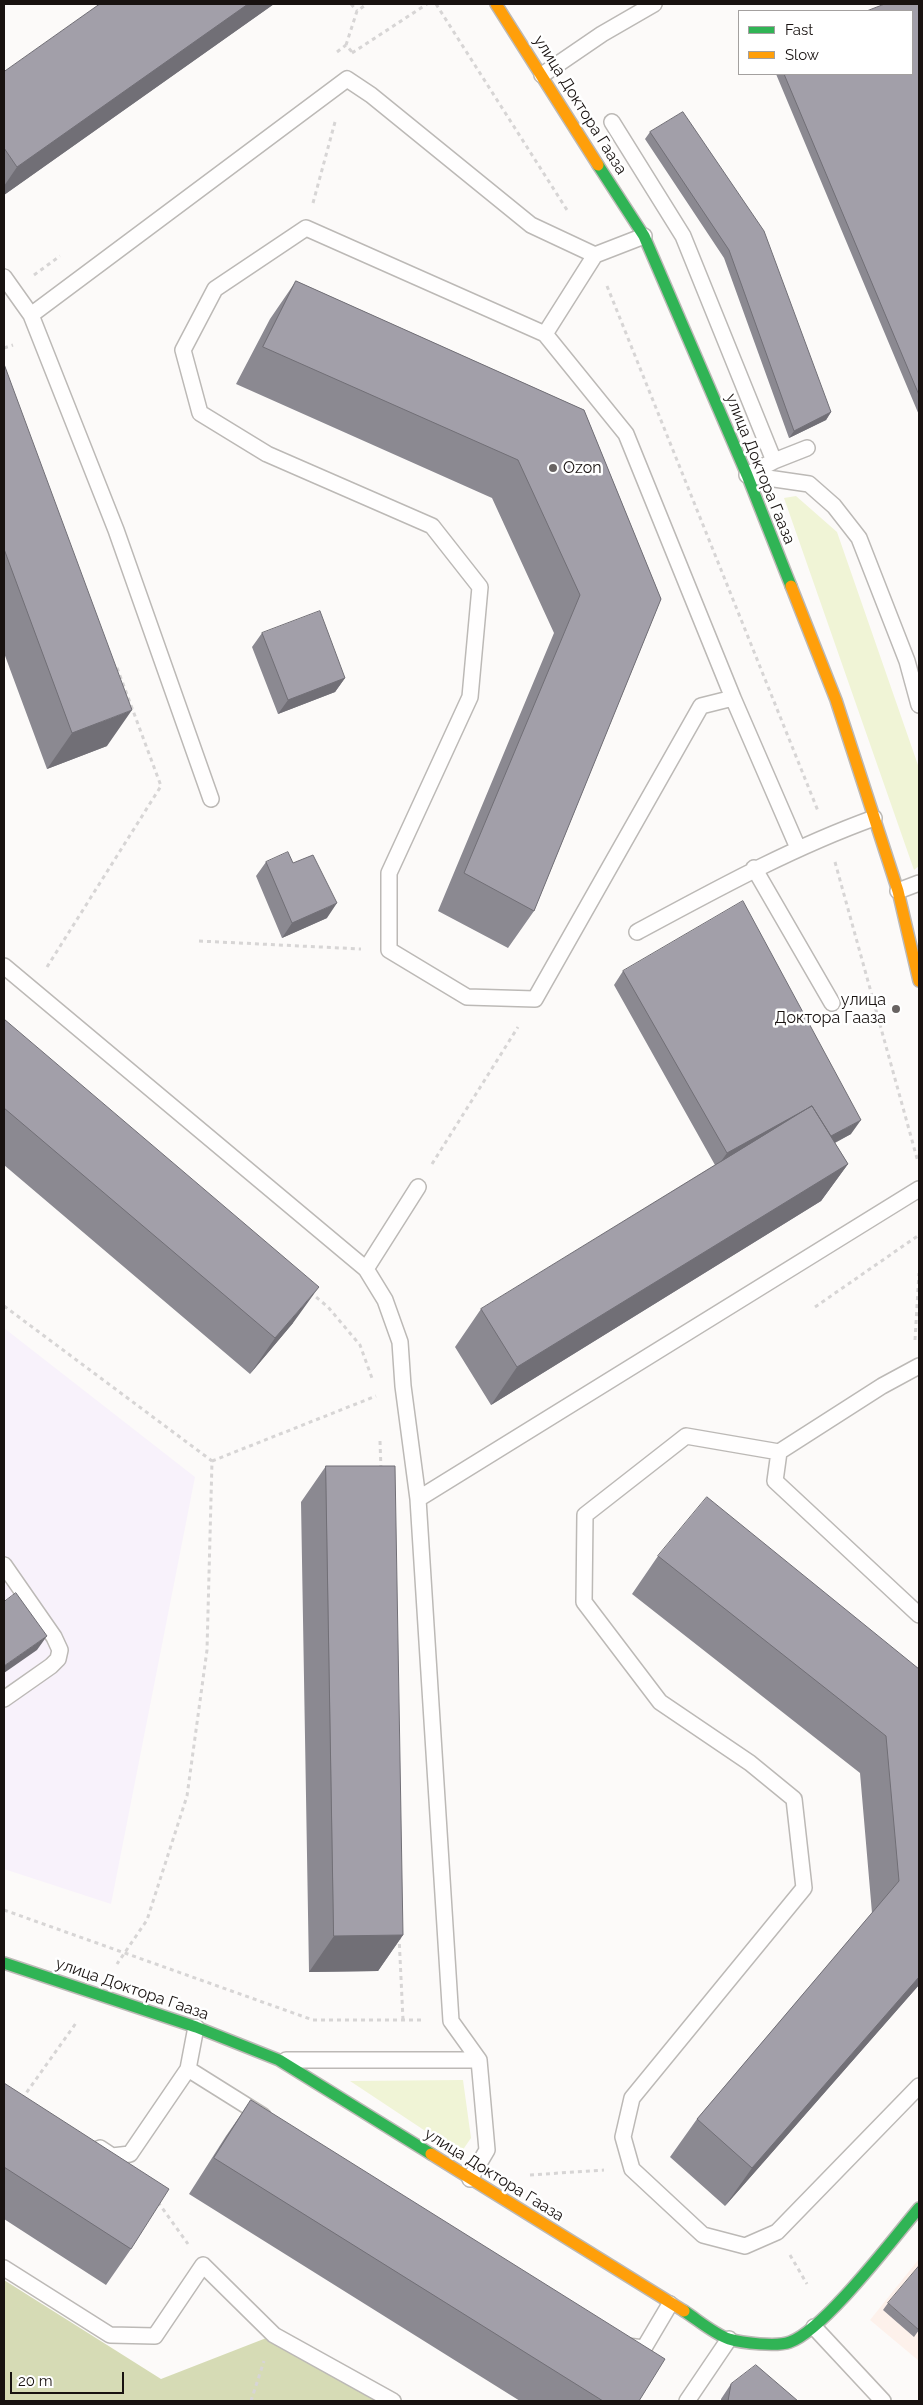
<!DOCTYPE html>
<html>
<head>
<meta charset="utf-8">
<style>
	body { margin:0 }
	#map { position:relative; width:923px; height:2405px; overflow:hidden; background:#fcfaf9; font-family:Raleway,sans-serif }
	canvas { display:block }
	.frame { position:absolute; inset:0; border:5px solid #181210; pointer-events:none }
	.legend { position:absolute; left:738px; top:10px; width:175px; height:65px; box-sizing:border-box; background:#fff; border:1px solid #a3a09f; margin:0; padding:6px 9px; list-style:none; font-size:15px; color:#181210 }
	.legend li { display:flex; align-items:center; gap:10px; height:25px }
	.legend b { width:25px; border:1px solid #a3a09f }
	.scale { position:absolute; left:10px; top:2372px; width:114px; height:22px; box-sizing:border-box; border:2px solid #181210; border-top:0; padding-left:6px; font-size:15px; line-height:18px; white-space:nowrap; color:#181210; -webkit-text-stroke:4px #fff; paint-order:stroke }
</style>
</head>
<body>
<div id="map">
<canvas width="923" height="2405"></canvas>
<div class="frame"></div>
<ul class="legend">
<li><b style="height:6px;background:#30b455"></b>Fast</li>
<li><b style="height:6px;background:#ff9f0a"></b>Slow</li>
</ul>
<div class="scale">20 m</div>
</div>
<script>
const ctx = document.querySelector('canvas').getContext('2d');
ctx.lineJoin = 'round';
function fill(path, color) { ctx.fillStyle = color; ctx.fill(path, 'evenodd'); }
function stroke(path, color, width, dash) { ctx.strokeStyle = color; ctx.lineWidth = width; ctx.lineCap = dash ? 'butt' : 'round'; ctx.setLineDash(dash || []); ctx.stroke(path); }
function write(font, color, halo, rows, align = 'center') {
  ctx.font = font + ' Raleway,sans-serif'; ctx.lineWidth = 5; ctx.setLineDash([]); ctx.textBaseline = 'middle'; ctx.strokeStyle = halo; ctx.fillStyle = color; for (const [text, x, y, turn = 0] of rows) {
    ctx.save(); ctx.translate(x, y); ctx.rotate((+turn || 0) * Math.PI / 180); ctx.textAlign = isNaN(turn) ? turn : align; if (halo) ctx.strokeText(text, 0, 0); ctx.fillText(text, 0, 0); ctx.restore();
  }
}
const built = new Path2D(`
	M919 2259V2361L870 2320Z`);
const education = new Path2D(`
	M4 1328 195 1477 111 1904 4 1869Z`);
const green = new Path2D(`
	M796 496 837 532 919 768V866L914 870 784 498Z
	M463 2080 471 2138 460 2154 350 2081Z`);
const forest = new Path2D(`
	M4 2280 161 2379 274 2335 395 2401H4Z`);
const path = new Path2D(`
	M351 4 357 11
	M436 4 567 210
	M346 45 357 11 367 4
	M337 52 346 45 352 52
	M352 53 427 4
	M313 203 335 122
	M34 275 60 256
	M607 286 818 811
	M4 348 13 345
	M835 862 918 1162
	M199 941 361 949
	M47 967 161 786 116 665
	M432 1164 518 1027
	M310 1292 328 1307 360 1345 373 1381
	M4 1306 212 1461 207 1650 187 1796 147 1920 117 1964
	M815 1307 919 1235
	M915 1340 919 1273
	M380 1441 381 1470
	M212 1461 376 1396
	M4 1910 313 2020H424
	M399 1936 403 2020
	M22 2099 76 2023
	M530 2175 604 2170
	M158 2202 188 2244
	M790 2255 807 2284
	M251 2401 264 2361`);
const lane = new Path2D(`
	M542 75 602 34 654 4
	M612 122 683 236 774 461 747 475
	M4 277 31 315
	M545 334 595 255
	M774 461 807 448
	M747 475 809 484 834 506 859 538 907 661 919 705
	M733 698 626 434 545 334 306 228 215 289 183 350 200 413 267 454 432 526 480 587 470 697 389 873V950L467 997 535 999 701 706 733 698 798 848
	M211 799 116 530 31 315 347 79 371 95 531 225 595 255 644 236
	M754 868 832 1003
	M898 891 919 883
	M637 932C715 890 791 848 874 818
	M4 966 366 1269 385 1300 400 1342 403 1386 418 1499 451 2021 479 2060 487 2150 470 2179
	M366 1269 418 1187
	M919 1366 882 1386 779 1452 686 1436 585 1515 584 1602 660 1702 750 1763 794 1799 804 1888 632 2098 623 2137 632 2169 703 2235 745 2246 777 2232 919 2086
	M779 1452 775 1481 919 1615
	M418 1499 919 1189
	M4 1565 54 1637 60 1650 58 1659 51 1666 4 1699
	M286 2060H479
	M188 2069 263 2116
	M100 2148 112 2156 130 2154 188 2069 196 2027
	M4 2268 110 2335 155 2336 203 2265 274 2335 393 2401
	M814 2327 883 2401
	M627 2346 644 2348 670 2304
	M687 2401 729 2339`);
const fast = new Path2D(`
	M598 165 644 236 747 475 791 586
	M4 1963 196 2027 279 2060 431 2154
	M684 2311C698 2320 714 2334 729 2339 742 2343 777 2347 790 2342 824 2330 893 2239 919 2208`);
const slow = new Path2D(`
	M496 4 598 165
	M791 586 836 700 898 891 919 981
	M431 2154 684 2311`);
const wall = new Path2D(`
	M100 4H274L4 195V72Z
	M919 4V415L776 74H912Z
	M683 112 831 412 826 420 789 438 724 258 645 139 650 132Z
	M296 281 584 410 661 599 534 911 508 948 438 911 554 633 492 498 236 384 270 319Z
	M4 364 107 746 47 769 4 653Z
	M262 633 345 678 335 692 278 714 252 647Z
	M266 862 293 863 327 918 282 938 256 876Z
	M623 971 851 1134 835 1143 848 1164 821 1201 491 1405 455 1347 481 1309 715 1165 614 985Z
	M4 1019 293 1323 250 1374 4 1165Z
	M326 1466 403 1935 378 1971 309 1972 301 1502Z
	M658 1556 919 1669V1985L725 2206 670 2157 697 2119 872 1913 860 1773 632 1594Z
	M4 2083 131 2249 106 2285 4 2219Z
	M251 2100 639 2401H520L189 2194 226 2136Z
	M888 2303 919 2330 914 2337 883 2310Z
	M731 2384 798 2401H721V2399Z`);
const shadedWall = new Path2D(`
	M248 4H274L4 195V186L17 167Z
	M831 412 826 420 789 438 794 431Z
	M345 678 335 692 278 714 288 700Z
	M132 710 107 746 47 769 72 733Z
	M337 903 327 918 282 938 292 923Z
	M805 1109 717 1167 727 1153Z
	M861 1120 851 1134 815 1153 825 1139Z
	M848 1164 821 1201 491 1405 517 1367Z
	M319 1287 293 1323 250 1374 275 1338Z
	M47 1636 37 1650 4 1673V1666Z
	M403 1935 378 1971 309 1972 334 1936Z
	M919 1977V1985L725 2206 752 2168Z`);
const building = new Path2D(`
	M100 4H248L17 167 4 148V72Z
	M885 4H919V395L784 74H912V11H867Z
	M683 112 764 231 831 412 794 431 729 250 650 132Z
	M296 281 584 410 661 599 534 911 464 873 580 595 518 460 263 347Z
	M4 364 132 710 72 733 4 549Z
	M320 611 345 678 288 700 262 633Z
	M288 852 293 863 313 855 337 903 292 923 266 862Z
	M743 901 861 1120 831 1136 812 1106 727 1153 623 971Z
	M4 1019 319 1287 275 1338 4 1108Z
	M812 1106 848 1164 517 1367 481 1309Z
	M326 1466H395L403 1935 334 1936Z
	M707 1497 919 1669V1977L752 2168 697 2119 899 1881 886 1736 658 1556Z
	M16 1593 47 1636 4 1666V1602Z
	M4 2083 169 2189 131 2249 4 2167Z
	M251 2100 665 2359 639 2401H603L214 2158Z
	M919 2266V2330L888 2303Z
	M756 2365 798 2401H728L731 2384Z`);
const markers = [
	[553,468,5,"#686362"],
	[896,1009,5,"#686362"]
];
const streetNames = [
	["улица Доктора Гааза",580,105,58],
	["улица Доктора Гааза",760,469,68],
	["улица Доктора Гааза",132,1989,19],
	["улица Доктора Гааза",494,2175,32]
];
const poiNames = [
	["Ozon",563,468],
	["улица",886,1000,"right"],
	["Доктора Гааза",886,1018,"right"]
];
fill(built, '#fdf1eb');
fill(education, '#f8f2fb');
fill(green, '#f0f4d6');
fill(forest, '#d6dbb5');
stroke(lane, '#bcb9b6', 18);
stroke(fast, '#bcb9b6', 14);
stroke(slow, '#bcb9b6', 14);
stroke(path, '#d7d5d5', 3, [4, 4]);
stroke(lane, '#fffefe', 15);
stroke(fast, '#30b455', 11);
stroke(slow, '#ff9f0a', 11);
fill(wall, '#8b8991');
fill(shadedWall, '#716f76');
fill(building, '#a29fa9');
stroke(building, '#716f76', 1);
for (const [x, y, r, color] of markers) { const dot = new Path2D(); dot.arc(x, y, r, 0, 2 * Math.PI); ctx.fillStyle = color; ctx.fill(dot); stroke(dot, '#fff', 2); }
write('16px', '#181210', '#fff', streetNames);
write('16px', '#181210', '#fff', poiNames, 'left');
</script>
</body>
</html>
